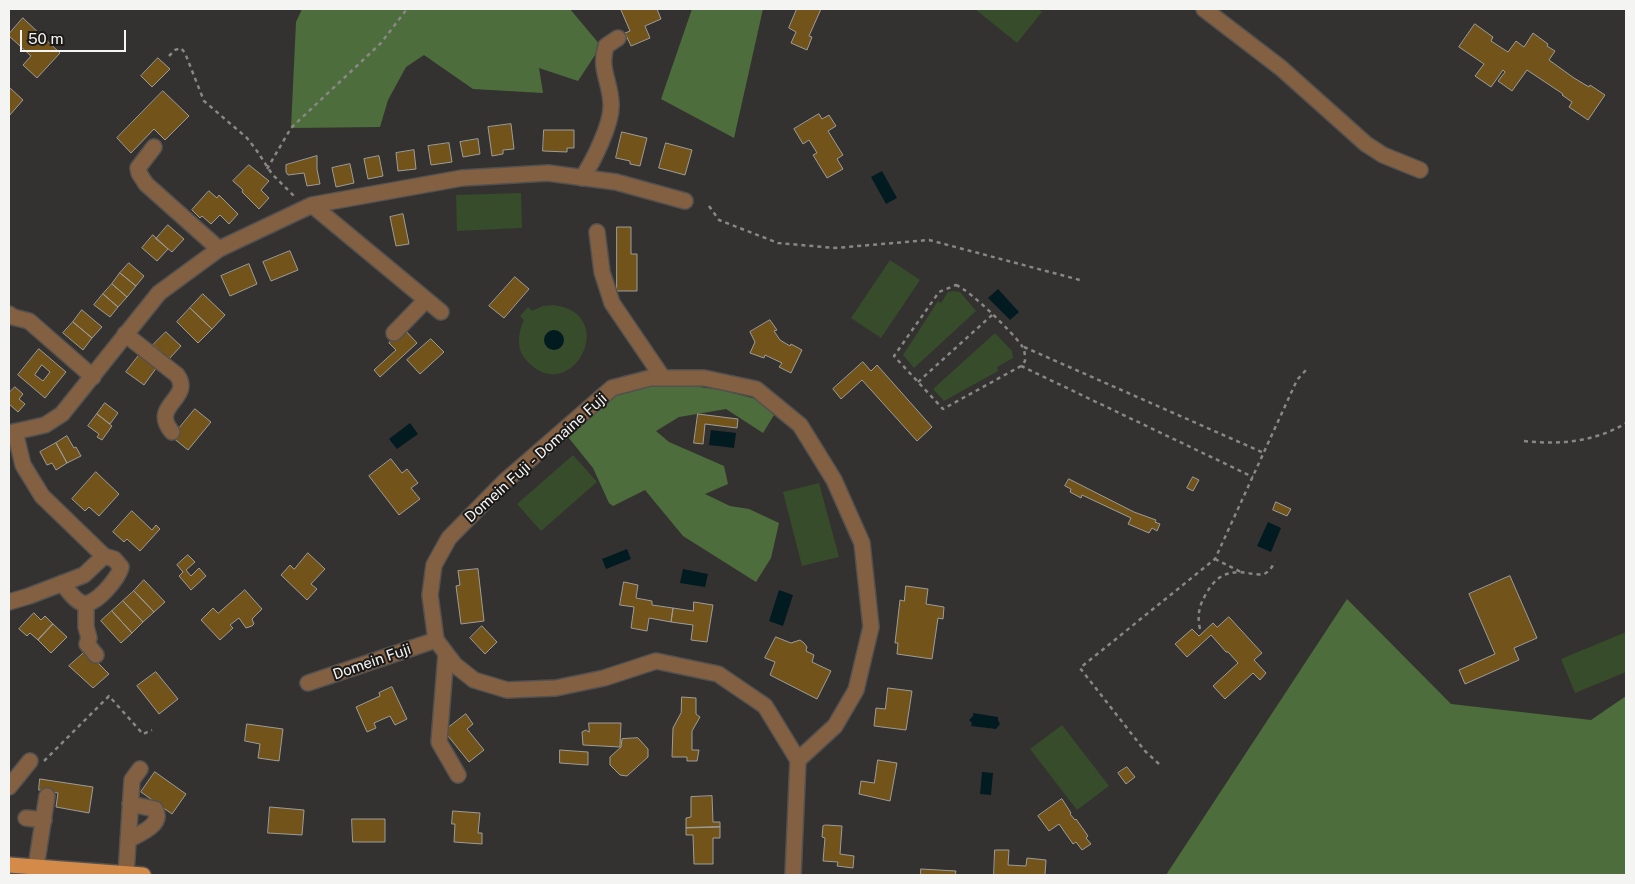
<!DOCTYPE html>
<html>
<head>
<meta charset="utf-8">
<style>
	body { margin:0 }
	#map { position:relative; width:1635px; height:884px; overflow:hidden; background:#343230; font-family:"Public Sans",sans-serif }
	canvas { display:block }
	.frame { position:absolute; inset:0; border:10px solid #f4f4f2; pointer-events:none }
	.scale { position:absolute; left:20px; top:30px; width:106px; height:22px; box-sizing:border-box; border:2px solid #f4f4f2; border-top:0; padding-left:6px; font-size:15px; line-height:18px; white-space:nowrap; color:#f4f4f2; -webkit-text-stroke:4px #1b1a19; paint-order:stroke }
</style>
</head>
<body>
<div id="map">
<canvas width="1635" height="884"></canvas>
<div class="frame"></div>
<div class="scale">50 m</div>
</div>
<script>
const ctx = document.querySelector('canvas').getContext('2d');
ctx.lineJoin = 'round';
function fill(path, color) { ctx.fillStyle = color; ctx.fill(path, 'evenodd'); }
function stroke(path, color, width, dash) { ctx.strokeStyle = color; ctx.lineWidth = width; ctx.lineCap = dash ? 'butt' : 'round'; ctx.setLineDash(dash || []); ctx.stroke(path); }
function write(font, color, halo, rows, align = 'center') {
  ctx.font = font + ' "Public Sans",sans-serif'; ctx.lineWidth = 4; ctx.setLineDash([]); ctx.textBaseline = 'middle'; ctx.strokeStyle = halo; ctx.fillStyle = color; for (const [text, x, y, turn = 0] of rows) {
    ctx.save(); ctx.translate(x, y); ctx.rotate((+turn || 0) * Math.PI / 180); ctx.textAlign = isNaN(turn) ? turn : align; if (halo) ctx.strokeText(text, 0, 0); ctx.fillText(text, 0, 0); ctx.restore();
  }
}
const green = new Path2D(`
	M975 9H1038L1042 12 1017 43Z
	M521 193 522 228 457 231 456 195Z
	M890 260 920 280 881 338 851 318Z
	M954 291 960 292 976 311 914 368 903 355 938 301 941 303 948 292Z
	M553 305C622 313 571 410 526 360 516 349 518 332 524 320L520 316 528 307 532 311 543 306Z
	M995 333 1012 351 1013 358 997 367 998 371 944 401 933 389Z
	M573 455 597 482 541 531 517 504Z
	M819 483 839 557 802 566 783 492Z
	M1626 632V672L1575 693 1561 659Z
	M1062 725 1109 786 1077 810 1030 749Z`);
const forest = new Path2D(`
	M302 9H570L601 46 578 81 539 68 543 93 473 89 424 55 406 67 388 100 380 127 291 128 296 22Z
	M692 9H763L734 138 661 99Z
	M656 381 721 390 760 400 774 415 763 433 726 409 679 417 656 431 669 442 724 466 728 484 705 494 730 506 749 509 779 523 771 558 756 582 683 536 645 490 613 506 609 503 593 468 568 437 616 391Z
	M1347 599 1451 704 1591 720 1626 696V875H1166Z`);
const water = new Path2D(`
	M882 171 897 198 886 204 871 177Z
	M998 289 1019 312 1010 320 988 298Z
	M544 340a10 10 0 1 1 20 0a10 10 0 1 1-20 0Z
	M410 423 418 434 397 449 389 439Z
	M711 430 736 433 734 448 709 445Z
	M1268 522 1281 528 1271 552 1257 546Z
	M627 549 631 559 606 569 602 559Z
	M683 569 708 574 705 587 680 583Z
	M779 590 793 595 783 626 769 621Z
	M973 713 998 717V720L1000 724 996 729 971 726 972 723 969 720 973 716Z
	M982 772 993 773 991 795 980 794Z`);
const building = new Path2D(`
	M623 9H657L661 19 645 26 650 38 631 46 625 33 630 31 621 10Z
	M797 9H821L809 36 812 37 807 50 791 43 796 32 789 28Z
	M23 18 60 53 37 78 23 65 31 56 9 36V34Z
	M1475 24 1493 37 1491 41 1508 52 1516 41 1524 47 1533 33 1548 44 1547 46 1555 51 1549 60 1574 78 1589 87 1590 85 1605 95 1588 120 1569 107 1572 102 1562 95 1563 94 1527 70 1512 91 1498 81 1505 72 1503 70 1491 87 1475 76 1484 64 1459 47Z
	M158 58 170 69 152 87 141 76Z
	M9 87 23 100 9 116Z
	M163 91 189 116 165 140 154 129 131 153 117 138Z
	M819 114 822 119 829 115 836 126 828 131 843 155 837 159 843 169 827 178 813 155 817 153 809 140 803 144 794 129Z
	M511 124 514 149 503 150V154L492 156 488 127Z
	M544 130H574V148H567V152L543 151Z
	M622 132 647 138 640 166 630 164V161L616 158Z
	M478 139 480 154 463 157 460 142Z
	M449 143 452 162 431 165 428 146Z
	M666 143 692 150 685 175 659 168Z
	M414 150 416 169 398 171 396 153Z
	M317 156V169L320 184 307 186 304 173 288 175 286 172V165Z
	M379 156 383 176 368 179 364 159Z
	M350 164 354 183 336 187 332 168Z
	M249 165 269 181 261 190 269 198 259 209 242 192 243 190 233 181Z
	M209 191 217 198 219 195 238 214 229 224 220 215 211 224 202 216 200 218 192 210Z
	M403 214 409 244 396 246 390 217Z
	M168 225 184 239 172 252 156 239Z
	M617 227H631V254H637V291H617Z
	M153 235 168 249 157 261 142 248Z
	M290 251 298 270 271 281 263 262Z
	M129 263 144 276 136 286 120 273Z
	M249 264 257 284 230 296 221 276Z
	M120 273 136 286 127 297 112 284Z
	M515 277 529 289 504 318 489 306Z
	M112 284 127 297 118 307 103 294Z
	M103 294 118 307 110 317 94 305Z
	M203 294 225 315 212 329 190 308Z
	M190 308 212 329 198 343 177 322Z
	M82 310 102 327 92 338 73 322Z
	M770 320 777 330 774 331 780 340 790 346 791 344 802 350 791 373 779 367 782 363 765 355 764 358 750 353 755 342 750 332Z
	M73 322 92 338 83 350 63 333Z
	M404 329 417 343 380 377 374 370 396 350 389 343Z
	M166 332 181 346 169 359 153 345Z
	M431 339 444 352 420 374 407 360Z
	M39 349 66 372 45 398 18 375ZM42 365 50 372 43 381 35 375Z
	M140 354 157 367 144 385 126 372Z
	M863 362 871 371 877 365 932 427 917 441 862 380 841 399 833 389Z
	M15 387 23 394 19 399 25 404 18 412 9 404V393Z
	M105 403 118 413 110 424 97 414Z
	M195 409 211 422 188 450 172 437Z
	M97 414 112 426 102 440 97 437 99 434 88 426Z
	M698 414 738 419 737 428 705 424 703 444 694 443Z
	M67 436 74 448 76 447 81 456 67 463 56 443Z
	M56 443 67 463 56 470 52 463 47 465 40 452Z
	M391 459 402 473 407 469 418 483 411 488 420 499 399 515 369 476Z
	M96 472 119 494 99 516 89 507 85 511 72 499Z
	M1193 477 1199 480 1193 491 1187 488Z
	M1069 479 1134 512 1156 520 1155 522 1160 524 1157 531 1152 528 1149 533 1128 524 1131 518 1082 495 1081 498 1070 492 1071 489 1065 486Z
	M1276 502 1291 509 1287 516 1273 510Z
	M132 511 152 530 156 525 160 529 140 551 127 539 124 542 113 532Z
	M308 553 325 569 311 584 317 589 307 600 281 575 290 565 294 569Z
	M188 555 195 562 186 570 191 576 199 568 206 576 191 590 179 576 183 572 177 565Z
	M478 569 484 621 461 624 456 586 460 585 458 571Z
	M1510 576 1537 638 1514 648 1519 660 1465 684 1459 670 1495 654 1469 594Z
	M144 580 165 602 154 612 134 591Z
	M624 582 638 585 636 598 652 601V605L673 608 671 622 649 618 647 631 631 628 634 607 620 605Z
	M906 586 928 589 926 604 944 607 943 619 938 618 932 659 897 654 898 643H895L900 600 904 601Z
	M245 590 262 609 252 619 254 624 252 626 246 628 239 618 230 625 233 628 220 640 201 620 213 608 218 613Z
	M134 591 154 612 143 622 123 601Z
	M123 601 143 622 132 633 112 611Z
	M694 602 713 605 707 642 691 640 693 625 671 622 673 608 693 611Z
	M112 611 132 633 121 643 101 621Z
	M34 613 41 620 45 616 53 624 38 640 30 633 27 636 19 629Z
	M1229 617 1262 653 1254 660 1266 673 1260 680 1253 673 1225 699 1213 686 1238 663 1228 652H1226L1211 635 1187 657 1175 644 1192 629 1199 636 1213 623 1217 627Z
	M53 624 67 637 51 653 38 640Z
	M482 626 497 642 485 654 470 638Z
	M776 637 791 643 800 640 804 643 807 647 806 651 814 655 812 662 831 671 817 699 770 675 775 662 765 658Z
	M86 651 109 674 93 688 69 666Z
	M156 672 178 699 159 714 137 686Z
	M392 687 407 719 395 725 390 716 374 723 376 728 367 732 356 707 380 696 379 693Z
	M888 688 912 691 906 730 874 726 876 708 885 709Z
	M682 697 696 698V714L700 717 692 731V750H699L697 761H687V757H672L673 728 681 713Z
	M466 714 473 724 467 729 484 750 469 762 444 731Z
	M589 723H621L620 747 583 745 582 732 586 730 589 732Z
	M247 724 283 729 279 761 258 758 260 744 245 741Z
	M638 738 648 749V757L627 776 620 775 610 765V757L621 747 622 739Z
	M560 750 588 752V765L560 763Z
	M878 760 897 763 890 801 859 794 861 781 874 783Z
	M1127 767 1135 777 1126 784 1118 773Z
	M155 772 186 794 172 814 141 792Z
	M40 779 93 787 89 813 56 807 58 793 39 790Z
	M712 796 713 822H720V827L686 828V818L691 817V797Z
	M1062 799 1071 813 1070 814 1075 820 1076 819 1088 836 1086 838 1091 844 1082 850 1076 842 1073 844 1059 824 1049 831 1038 816Z
	M270 807 304 810 302 835 268 833Z
	M453 811 480 813 478 833H482V844L454 842 455 824H452Z
	M352 819H385V842H353Z
	M826 825 842 826 840 854 854 856 853 868 837 866 838 862 823 861 825 838 822 837 823 826Z
	M720 827V838H713V864H694L693 835H686V828Z
	M995 850H1009L1008 865 1026 866 1027 858 1046 860 1045 875H994Z
	M921 869 956 871 955 875H921Z`);
const path = new Path2D(`
	M169 56 175 50 181 48 185 53 204 101 247 138 257 151 272 174 295 197
	M267 169 291 128 381 43 407 9
	M709 206 719 220 778 243 835 248 929 240 1080 280
	M956 285C971 291 1013 333 1022 346 1025 350 1025 356 1025 361L1021 366 943 409 894 356 939 292Z
	M1024 347 1264 453
	M1021 366 1253 477
	M918 382 992 315
	M1524 441C1559 445 1595 442 1626 423
	M1215 559 1241 572
	M1200 629C1197 615 1199 606 1206 594 1216 576 1227 570 1248 573 1253 574 1259 575 1264 574 1269 572 1272 567 1275 562
	M44 761 109 696 143 734 152 730
	M1159 764 1145 751 1080 668 1215 559 1297 380 1306 370`);
const minor = new Path2D(`
	M1204 9 1281 68 1366 144 1383 155 1420 170
	M154 147 138 168 139 173 146 184 219 249
	M582 178C593 162 613 122 611 103 610 80 599 70 606 46L618 38
	M312 205 441 312
	M597 232 602 272 612 303 663 378
	M9 314 13 317 29 321 93 377
	M394 333 426 300
	M125 334 177 375C194 399 149 405 172 432
	M15 432 23 465 42 496 104 556
	M9 433 45 425 62 414 159 293 219 249 312 205 462 178 548 173 616 182 685 201
	M9 602 29 596 84 575 104 556 114 559 121 567C119 578 94 608 82 603 74 600 67 589 62 583
	M86 604V627L89 638 87 644 96 655
	M446 654 439 742 458 775
	M308 683 436 640
	M9 787 30 761
	M26 818 44 820
	M128 840C139 834 164 825 155 809L130 804
	M36 867 47 796
	M126 874 132 780 140 769
	M793 875 798 760 765 706 718 674 656 661 604 678 556 688 507 690 474 680 455 665 436 640 430 595 434 565 449 538 504 482 612 388 650 378H704L756 389 800 425 834 480 862 543 871 627 856 690 835 726 798 760`);
const major = new Path2D(`
	M9 865 143 875`);
const streetNames = [
	["Domein Fuji - Domaine Fuji",536,458,-42],
	["Domein Fuji",372,662,-19]
];
fill(green, '#364c2a');
fill(forest, '#4e6d3c');
fill(water, '#021b20');
fill(building, '#72541b');
stroke(building, '#9d9c99', 1);
stroke(minor, '#53514f', 18);
stroke(major, '#53514f', 18);
stroke(path, '#888785', 2.5, [4, 4]);
stroke(minor, '#846042', 15);
stroke(major, '#d48b49', 15);
write('15px', '#f4f4f2', '#1b1a19', streetNames);
</script>
</body>
</html>
